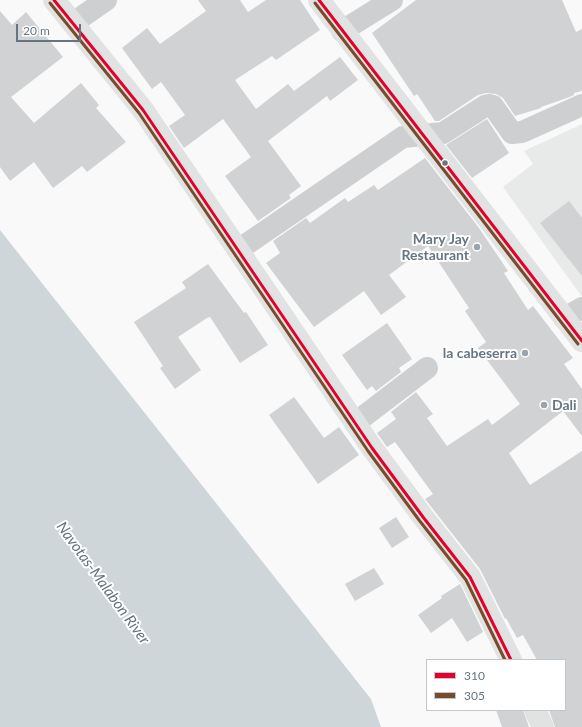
<!DOCTYPE html>
<html>
<head>
<meta charset="utf-8">
<style>
	body { margin:0 }
	#map { position:relative; width:582px; height:727px; overflow:hidden; background:#f9f9f9; font-family:Lato,sans-serif }
	canvas { display:block }
	.legend { position:absolute; left:426px; top:659px; width:140px; height:52px; box-sizing:border-box; background:#fff; border:1px solid #c1c8cd; margin:0; padding:5px 7px; list-style:none; font-size:12px; color:#657683 }
	.legend li { display:flex; align-items:center; gap:8px; height:20px }
	.legend b { width:20px; border:1px solid #c1c8cd }
	.scale { position:absolute; left:16px; top:24px; width:65px; height:18px; box-sizing:border-box; border:2px solid #657683; border-top:0; padding-left:5px; font-size:12px; line-height:14px; white-space:nowrap; color:#657683; -webkit-text-stroke:3px #fff; paint-order:stroke }
</style>
</head>
<body>
<div id="map">
<canvas width="582" height="727"></canvas>
<ul class="legend">
<li><b style="height:5px;background:#e4002b"></b>310</li>
<li><b style="height:5px;background:#7a4b2a"></b>305</li>
</ul>
<div class="scale">20 m</div>
</div>
<script>
const ctx = document.querySelector('canvas').getContext('2d');
ctx.lineJoin = 'round';
function fill(path, color) { ctx.fillStyle = color; ctx.fill(path, 'evenodd'); }
function stroke(path, color, width, dash) { ctx.strokeStyle = color; ctx.lineWidth = width; ctx.lineCap = dash ? 'butt' : 'round'; ctx.setLineDash(dash || []); ctx.stroke(path); }
function write(font, color, halo, rows, align = 'center') {
  ctx.font = font + ' Lato,sans-serif'; ctx.lineWidth = 4; ctx.setLineDash([]); ctx.textBaseline = 'middle'; ctx.strokeStyle = halo; ctx.fillStyle = color; for (const [text, x, y, turn = 0] of rows) {
    ctx.save(); ctx.translate(x, y); ctx.rotate((+turn || 0) * Math.PI / 180); ctx.textAlign = isNaN(turn) ? turn : align; if (halo) ctx.strokeText(text, 0, 0); ctx.fillText(text, 0, 0); ctx.restore();
  }
}
const built = new Path2D(`
	M582 124V297L503 187 533 164 524 151Z`);
const water = new Path2D(`
	M0 230 371 699 381 727H0Z`);
const building = new Path2D(`
	M198 0H240L248 12 266 0H300L320 30 276 60 272 56 235 80 256 109 288 84 294 91 340 57 358 80 330 101 327 96 268 141 301 186 289 195 291 198 258 221 225 176 251 157 223 119 184 148 169 126 185 115 161 82 152 89 122 48 147 28 160 44 206 11Z
	M416 0H562L576 32 582 29V91L574 93V95L567 98 541 107V108L515 116 503 98 496 94 486 93 478 95 439 121H435L417 94 414 96 372 33Z
	M0 11 12 25 26 12 63 57 11 97 34 123 81 83 99 105 96 108 126 142 87 172 82 166 53 188 34 162 10 181 0 167Z
	M487 119 509 153 472 178 446 145Z
	M425 158 479 228 508 271 504 273 528 310 533 306 573 358 564 364 582 389V436L563 411 509 453 530 485 582 451V727H555L549 710H565V660H537L523 635 517 638 506 618 505 619 480 569 425 499 433 494 395 442 387 447 377 433 396 419 391 412 416 392 433 414 427 418 447 446 488 419 492 425 520 404 478 348 486 342 465 311 469 308 428 246 389 275 406 297 381 315 364 291 314 327 266 263 280 253 273 241 306 218 310 223 345 198 348 202 374 185 378 190Z
	M569 201 582 218V276L540 223Z
	M208 264 244 313 246 312 268 345 240 363 210 317 207 318 178 337 201 370 175 389 160 368 163 366 134 322 186 288 182 282Z
	M387 323 412 359 399 368 401 372 376 391 372 386 367 390 342 355Z
	M294 397 324 438 339 427 359 455 318 484 269 415Z
	M396 517 409 537 392 548 379 528Z
	M374 568 384 584 355 601 345 584Z
	M460 584 483 632 467 642 452 618 431 633 418 615 442 598 441 596Z
	M496 710H523L529 727H502Z`);
const minor = new Path2D(`
	M73 23 106 0
	M342 31 392 0
	M238 250 403 137 443 133 485 106 489 105 493 106 512 133 522 132 582 105
	M564 318 582 308
	M355 423 427 368`);
const major = new Path2D(`
	M54 0 143 110 372 448 423 517 470 577 511 660
	M319 0 582 341
	M535 710 543 727`);
const bus1 = new Path2D(`
	M54 0 143 110 372 448 423 517 470 577 511 660
	M319 0 582 341`);
const bus2 = new Path2D(`
	M50 3 139 113 368 451 419 520 466 580 505 660
	M315 3 578 344`);
const markers = [
	[445,163,3.5,"#657683"],
	[477,247,4,"#99a4ac"],
	[525,353,4,"#99a4ac"],
	[544,405,4,"#99a4ac"]
];
const poiNames = [
	["Mary Jay",469,239],
	["Restaurant",469,255],
	["la cabeserra",517,353],
	["Dali",552,405,"left"]
];
const waterNames = [
	["Navotas-Malabon River",103,583,54]
];
fill(built, '#e8e9e9');
fill(water, '#ced6d9');
fill(building, '#d0d2d3');
stroke(minor, '#cecfd0', 22);
stroke(major, '#e1e2e2', 22);
stroke(bus1, '#e4002b', 3);
stroke(bus2, '#7a4b2a', 3);
for (const [x, y, r, color] of markers) { const dot = new Path2D(); dot.arc(x, y, r, 0, 2 * Math.PI); ctx.fillStyle = color; ctx.fill(dot); stroke(dot, '#fff', 1.5); }
write('bold 14px', '#657683', '#fff', poiNames, 'right');
write('italic 15px', '#60757c', '#fff', waterNames);
</script>
</body>
</html>
